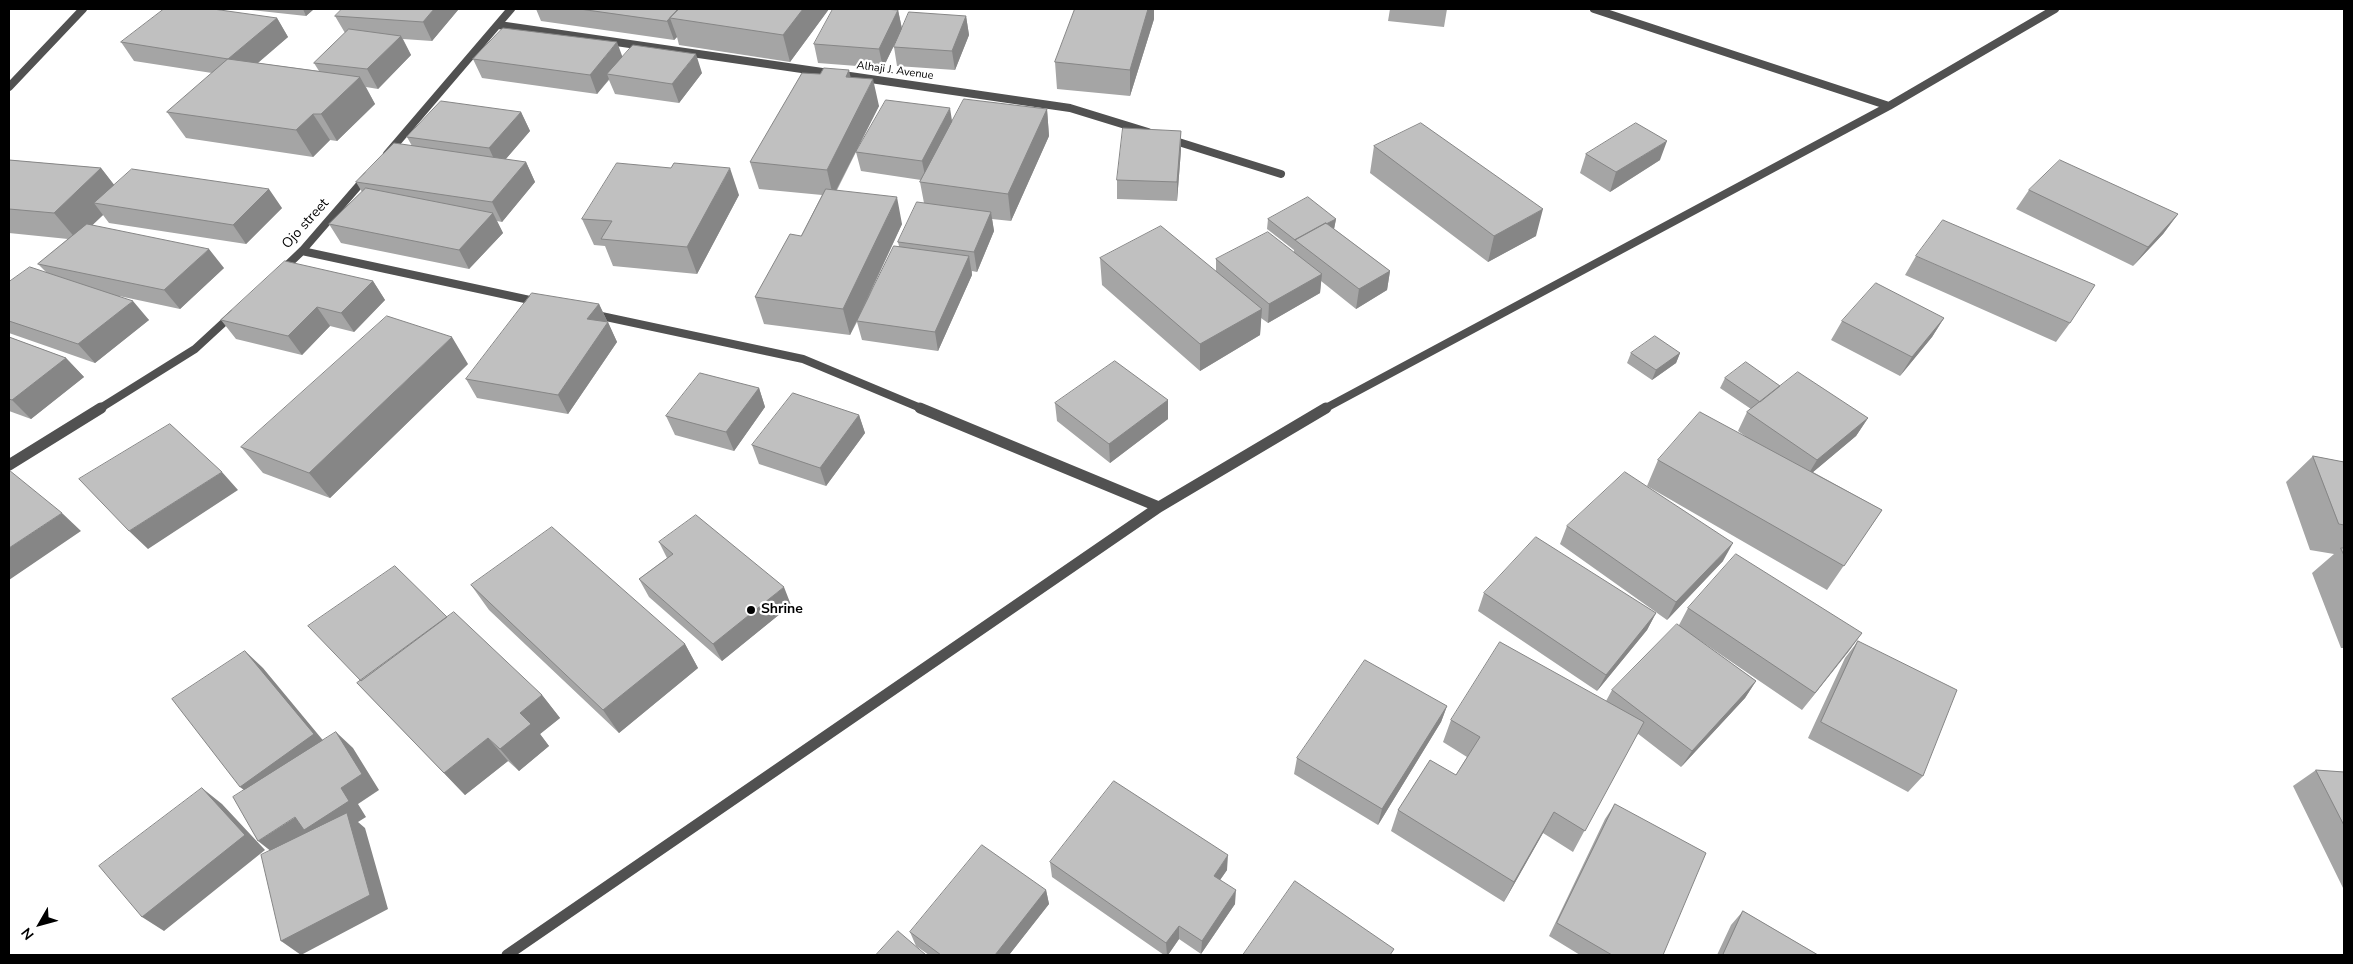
<!DOCTYPE html>
<html>
<head>
<meta charset="utf-8">
<style>
	body { margin:0 }
	#map { position:relative; width:2353px; height:964px; overflow:hidden; background:#fff; font-family:"Nunito Sans",sans-serif }
	canvas { display:block }
	.frame { position:absolute; inset:0; border:10px solid #000; pointer-events:none }
	.north { position:absolute; left:15px; top:899px; width:50px; height:50px; -webkit-text-stroke:4px #fff; paint-order:stroke; rotate:232deg; font-size:14px; font-weight:700; line-height:20px; text-align:center; color:#000 }
	.north::after { content:''; display:block; margin:auto; width:18px; height:22px; background:#000; clip-path:polygon(50% 0,100% 100%,50% 72%,0 100%) }
</style>
</head>
<body>
<div id="map">
<canvas width="2353" height="964"></canvas>
<div class="frame"></div>
<div class="north">N</div>
</div>
<script>
const ctx = document.querySelector('canvas').getContext('2d');
ctx.lineJoin = 'round';
function stroke(path, color, width, dash) { ctx.strokeStyle = color; ctx.lineWidth = width; ctx.lineCap = dash ? 'butt' : 'round'; ctx.setLineDash(dash || []); ctx.stroke(path); }
function fill(path, color) { ctx.fillStyle = color; ctx.fill(path, 'evenodd'); }
function write(font, color, halo, rows, align = 'center') {
  ctx.font = font + ' "Nunito Sans",sans-serif'; ctx.lineWidth = 4.5; ctx.setLineDash([]); ctx.textBaseline = 'middle'; ctx.strokeStyle = halo; ctx.fillStyle = color; for (const [text, x, y, turn = 0] of rows) {
    ctx.save(); ctx.translate(x, y); ctx.rotate((+turn || 0) * Math.PI / 180); ctx.textAlign = isNaN(turn) ? turn : align; if (halo) ctx.strokeText(text, 0, 0); ctx.fillText(text, 0, 0); ctx.restore();
  }
}
const streetFar1 = new Path2D(`
	M1594 9 1889 106
	M499 25 1070 108 1148 132
	M9 87 83 9
	M1169 139 1281 174
	M387 154 511 9
	M302 251 539 302
	M281 271 302 251 367 176
	M592 314 803 359 923 409
	M99 409 195 349 233 314
	M1324 409 1889 106 2055 9`);
const street = new Path2D(`
	M920 408 1159 507
	M9 465 101 408
	M507 955 1159 507 1326 408`);
const wall = new Path2D(`
	M250 9H314L306 16 251 10Z
	M536 9H829L790 62 679 45 677 37 674 40 541 21Z
	M1075 9H1154V19L1130 96 1057 89 1055 62Z
	M1390 9H1447L1444 27 1388 21Z
	M458 10 432 41 403 39 411 55 378 89 366 87 375 104 337 141 330 140 313 157 186 138 167 112 212 73 134 61 121 42 277 18 288 37 258 63 319 71 314 63 345 33 335 16Z
	M898 10 902 29 883 68 818 63 814 44Z
	M966 16 969 35 955 70 897 66 894 47Z
	M622 57 702 73 679 103 615 94 609 80 597 94 482 78 473 59Z
	M851 77 879 106 837 190 902 224 869 296 899 246 898 242 924 203 920 182 921 180 861 171 856 152 952 121 1047 109 1049 136 1011 221 992 219 994 231 977 272 972 271V275L938 351 862 340 857 322 850 335 764 324 755 297 801 236 822 195 759 189 750 162Z
	M521 112 530 131 505 160 526 162 535 182 502 222 497 221 503 233 469 269 341 243 329 224 362 192 356 182 412 146 407 137Z
	M1181 131V150L1177 201 1117 199V180Z
	M1374 146 1536 236 1488 262 1370 173Z
	M1586 154 1660 160 1610 192 1580 173Z
	M9 160 101 168 114 185 282 208 246 244 109 223 103 215 92 225 224 268 180 309 119 296 149 320 95 363 9 333V282L46 272 38 264 68 239 9 233Z
	M2029 190 2178 214 2163 234 2133 266 2016 209Z
	M739 195 697 274 613 266 605 246 594 245 582 219Z
	M1268 219H1336L1334 229 1390 271 1387 290 1356 309 1321 281 1320 293 1268 323 1261 318 1260 335 1200 371 1102 285 1100 258 1216 271V259L1294 252V250L1267 229Z
	M1916 256 2070 323 2056 342 1905 275Z
	M373 281 385 300 354 332 330 326 302 355 236 339 221 320Z
	M599 304 617 342 568 414 477 398 466 379Z
	M1944 318 1932 337 1900 376 1831 340 1842 321Z
	M9 337 66 358 84 377 31 419 9 411Z
	M1631 353H1680L1676 363 1652 380 1627 363Z
	M468 364 330 498 263 473 241 447Z
	M1725 378 1780 386 1868 418 1856 436 1813 472 1882 510 1827 590 1647 486 1658 460 1745 436 1738 431 1747 412 1751 409 1720 388Z
	M759 388 765 407 734 451 675 435 666 416Z
	M1168 400V419L1110 463 1057 421 1055 403Z
	M859 415 865 433 826 486 759 464 752 445Z
	M2313 456 2344 462V648H2341L2312 573 2334 554 2310 550 2286 482Z
	M1567 526 1723 561 1667 620 1560 544Z
	M659 542 791 605 722 661 649 597 639 579 667 558Z
	M471 585 685 644 698 668 619 733 489 610Z
	M1484 593 1656 613 1647 630 1597 691 1478 611Z
	M1688 608 1862 633 1802 710 1692 635 1756 681 1745 698 1681 767 1637 733 1573 852 1543 833 1504 902 1391 831 1398 810 1456 775 1467 757 1443 742 1451 720 1606 701 1612 690 1679 625Z
	M447 617 542 695 560 718 540 734 549 746 519 771 508 761 465 795 357 683Z
	M1858 641 1923 776 1908 792 1808 738 1845 658Z
	M1447 706 1441 722 1378 825 1294 774 1297 758Z
	M2316 770 2344 772V890L2293 786Z
	M1615 804 1663 955H1580L1549 936 1605 819Z
	M1050 862 1227 870 1220 880 1235 904 1201 954 1179 939 1168 955H1164L1052 877Z
	M1046 890 1049 904 1009 955H929L916 946 910 932Z
	M1743 911 1818 955H1717L1731 925Z`);
const shadedWall = new Path2D(`
	M303 9H314L306 16Z
	M434 9H457L458 10 432 41 423 22Z
	M678 9H699L670 18 677 37 674 40 667 21Z
	M803 9H829L790 62 783 35Z
	M1148 9H1154V19L1130 96V70Z
	M898 10 902 29 883 68 879 49Z
	M966 16 969 35 955 70 952 51Z
	M277 18 288 37 240 78 228 59Z
	M401 36 411 55 378 89 367 69Z
	M617 42 624 61 607 74 609 79 597 94 590 75Z
	M696 54 702 73 679 103 672 84Z
	M849 70 855 97 846 77Z
	M360 77 375 104 337 141 321 114Z
	M873 79 879 106 833 196 827 170Z
	M950 108 953 127 926 180 922 161Z
	M1047 109 1049 136 1011 221 1008 194Z
	M521 112 530 131 498 168 489 148Z
	M313 114 330 140 313 157 296 130Z
	M1181 131V150L1177 201V182Z
	M1667 141 1660 160 1610 192 1616 172Z
	M526 162 535 182 502 222 492 202Z
	M101 168 122 195 94 203 103 215 77 240 54 213Z
	M730 168 739 195 697 274 687 247Z
	M269 189 282 208 246 244 233 225Z
	M897 197 902 224 850 335 843 309Z
	M1543 209 1536 236 1488 262 1494 236Z
	M991 212 994 231 977 272 974 252Z
	M493 213 503 233 469 269 459 250Z
	M2178 214 2163 234 2133 266 2148 247Z
	M1336 219 1334 229 1303 246 1295 240Z
	M209 249 224 268 180 309 164 290Z
	M969 256 972 275 938 351 935 332Z
	M1390 271 1387 290 1356 309 1359 289Z
	M1322 274 1320 293 1268 323 1269 304Z
	M373 281 385 300 354 332 341 313Z
	M133 301 149 320 95 363 78 344Z
	M599 304 608 323 587 319Z
	M317 307 330 326 302 355 288 336Z
	M1262 309 1260 335 1200 371V344Z
	M1944 318 1932 337 1900 376 1912 357Z
	M608 322 617 342 568 414 558 395Z
	M452 337 468 364 330 498 309 473Z
	M1680 353 1676 363 1652 380 1656 370Z
	M66 358 84 377 31 419 12 400Z
	M759 388 765 407 734 451 726 432Z
	M1168 400V419L1110 463 1109 444Z
	M859 415 865 433 826 486 820 468Z
	M1868 418 1856 436 1806 478 1817 460Z
	M222 472 238 490 148 549 129 531Z
	M62 513 81 531 9 580V548Z
	M1733 543 1723 561 1667 620 1676 602Z
	M784 587 791 605 722 661 713 644Z
	M1656 613 1647 630 1597 691 1606 675Z
	M1862 633 1849 651 1802 710 1815 693Z
	M685 644 698 668 619 733 603 710Z
	M245 651 263 668 331 750 259 802 240 787Z
	M1756 681 1745 698 1681 767 1692 751Z
	M542 695 560 718 540 734 549 746 519 771 500 749 520 713Z
	M1447 706 1441 722 1378 825 1382 809Z
	M336 732 353 748 379 790 358 804 366 817 358 822 365 828 388 909 301 955 281 941 277 856 258 841 341 788Z
	M488 738 508 761 465 795 444 773Z
	M202 788 222 804 265 850 164 931 142 917Z
	M1554 812 1543 833 1504 902 1514 882Z
	M1228 855 1227 870 1213 890 1214 876Z
	M1046 890 1049 904 1009 955H995Z
	M1236 890 1235 904 1201 954 1202 941Z
	M1179 926V939L1168 955H1167L1166 943Z`);
const building = new Path2D(`
	M164 9H213L277 18 228 59 121 42Z
	M342 9H434L423 22 335 16Z
	M580 9H678L667 21Z
	M679 9H803L783 35 670 18Z
	M833 9H884L898 10 879 49 814 44Z
	M1075 9H1148L1130 70 1055 62Z
	M909 12 966 16 952 51 894 47Z
	M503 28 617 42 590 75 473 59Z
	M349 29 401 36 367 69 314 63Z
	M633 45 696 54 672 84 607 74Z
	M228 59 360 77 321 114H313L296 130 167 112Z
	M824 68 849 70 846 77 873 79 827 170 750 162 802 73 820 74Z
	M964 99 1047 109 1008 194 920 182Z
	M886 100 950 108 922 161 856 152Z
	M441 101 521 112 489 148 407 137Z
	M1421 123 1543 209 1494 236 1374 146Z
	M1636 123 1667 141 1616 172 1586 154Z
	M1123 128 1181 131 1177 182 1117 180Z
	M394 143 526 162 492 202 356 182Z
	M9 160 101 168 54 213 9 209Z
	M2060 160 2178 214 2148 247 2029 190Z
	M617 163 671 168 674 163 730 168 687 247 601 239 612 221 582 219Z
	M132 169 269 189 233 225 94 203Z
	M366 188 493 213 459 250 329 224Z
	M826 189 897 197 843 309 755 297 790 234 801 236Z
	M1308 197 1336 219 1326 224V223L1295 240 1268 219Z
	M917 202 991 212 974 252 898 242Z
	M1943 220 2095 285 2070 323 1916 256Z
	M1326 223 1390 271 1359 289 1295 240Z
	M87 224 209 249 164 290 38 264Z
	M1161 226 1262 309 1200 344 1100 258Z
	M1268 232 1322 274 1269 304 1216 259Z
	M894 246 969 256 935 332 857 321Z
	M285 261 373 281 341 313 317 307 288 336 221 320Z
	M30 267 133 301 78 344 9 321V282Z
	M1876 283 1944 318 1912 357 1842 321Z
	M532 293 599 304 587 319 608 322 558 395 466 379Z
	M387 316 452 337 309 473 241 447Z
	M1655 336 1680 353 1656 370 1631 353Z
	M9 337 66 358 12 400 9 399Z
	M1115 361 1168 400 1109 444 1055 403Z
	M1746 362 1780 386 1760 402 1725 378Z
	M1798 372 1868 418 1817 460 1747 412Z
	M700 373 759 388 726 432 666 416Z
	M793 393 859 415 820 468 752 445Z
	M1700 412 1882 510 1844 566 1658 460Z
	M170 424 222 472 129 531 79 479Z
	M2313 456 2344 462V525L2339 524Z
	M9 470 62 513 9 548Z
	M1625 472 1733 543 1676 602 1567 526Z
	M696 515 784 587 713 644 639 579 673 554 659 542Z
	M552 527 685 644 603 710 471 585Z
	M1536 537 1656 613 1606 675 1484 593Z
	M2341 548H2344V555Z
	M1736 554 1862 633 1815 693 1688 608Z
	M395 566 447 617 361 681 308 626Z
	M454 612 542 695 520 713 531 724 500 749 488 738 444 773 357 683Z
	M1677 624 1756 681 1692 751 1612 690Z
	M1858 641 1957 690 1923 776 1821 722Z
	M1500 642 1644 722 1585 831 1554 812 1514 882 1398 810 1430 760 1456 775 1480 737 1451 720Z
	M245 651 314 734 240 787 172 699Z
	M1365 660 1447 706 1382 809 1297 758Z
	M336 732 362 774 341 788 349 801 304 830 295 817 258 841 233 797Z
	M2316 770 2344 772V825Z
	M1114 781 1228 855 1214 876 1236 890 1202 941 1179 926 1166 943 1050 862Z
	M202 788 245 835 142 917 99 866Z
	M1615 804 1706 853 1663 955H1612L1557 923Z
	M347 813 370 895 281 941 261 855Z
	M982 845 1046 890 995 955H941L910 932Z
	M1295 881 1394 949 1390 955H1243Z
	M1743 911 1818 955H1723Z
	M898 931 926 955H876Z`);
const markers = [
	[751,610,5,"#000"]
];
const farStreetnames = [
	["Alhaji J. Avenue",895,71,8]
];
const streetNames = [
	["Ojo street",306,224,-48]
];
const poiNames = [
	["Shrine",761,610]
];
stroke(streetFar1, '#515151', 8);
stroke(street, '#515151', 11);
fill(wall, '#a5a5a5');
fill(shadedWall, '#868686');
fill(building, '#c0c0c0');
stroke(building, '#868686', 1);
for (const [x, y, r, color] of markers) { const dot = new Path2D(); dot.arc(x, y, r, 0, 2 * Math.PI); ctx.fillStyle = color; ctx.fill(dot); stroke(dot, '#fff', 2); }
write('11px', '#000', '#fff', farStreetnames);
write('14px', '#000', '#fff', streetNames);
write('bold 14px', '#000', '#fff', poiNames, 'left');
</script>
</body>
</html>
